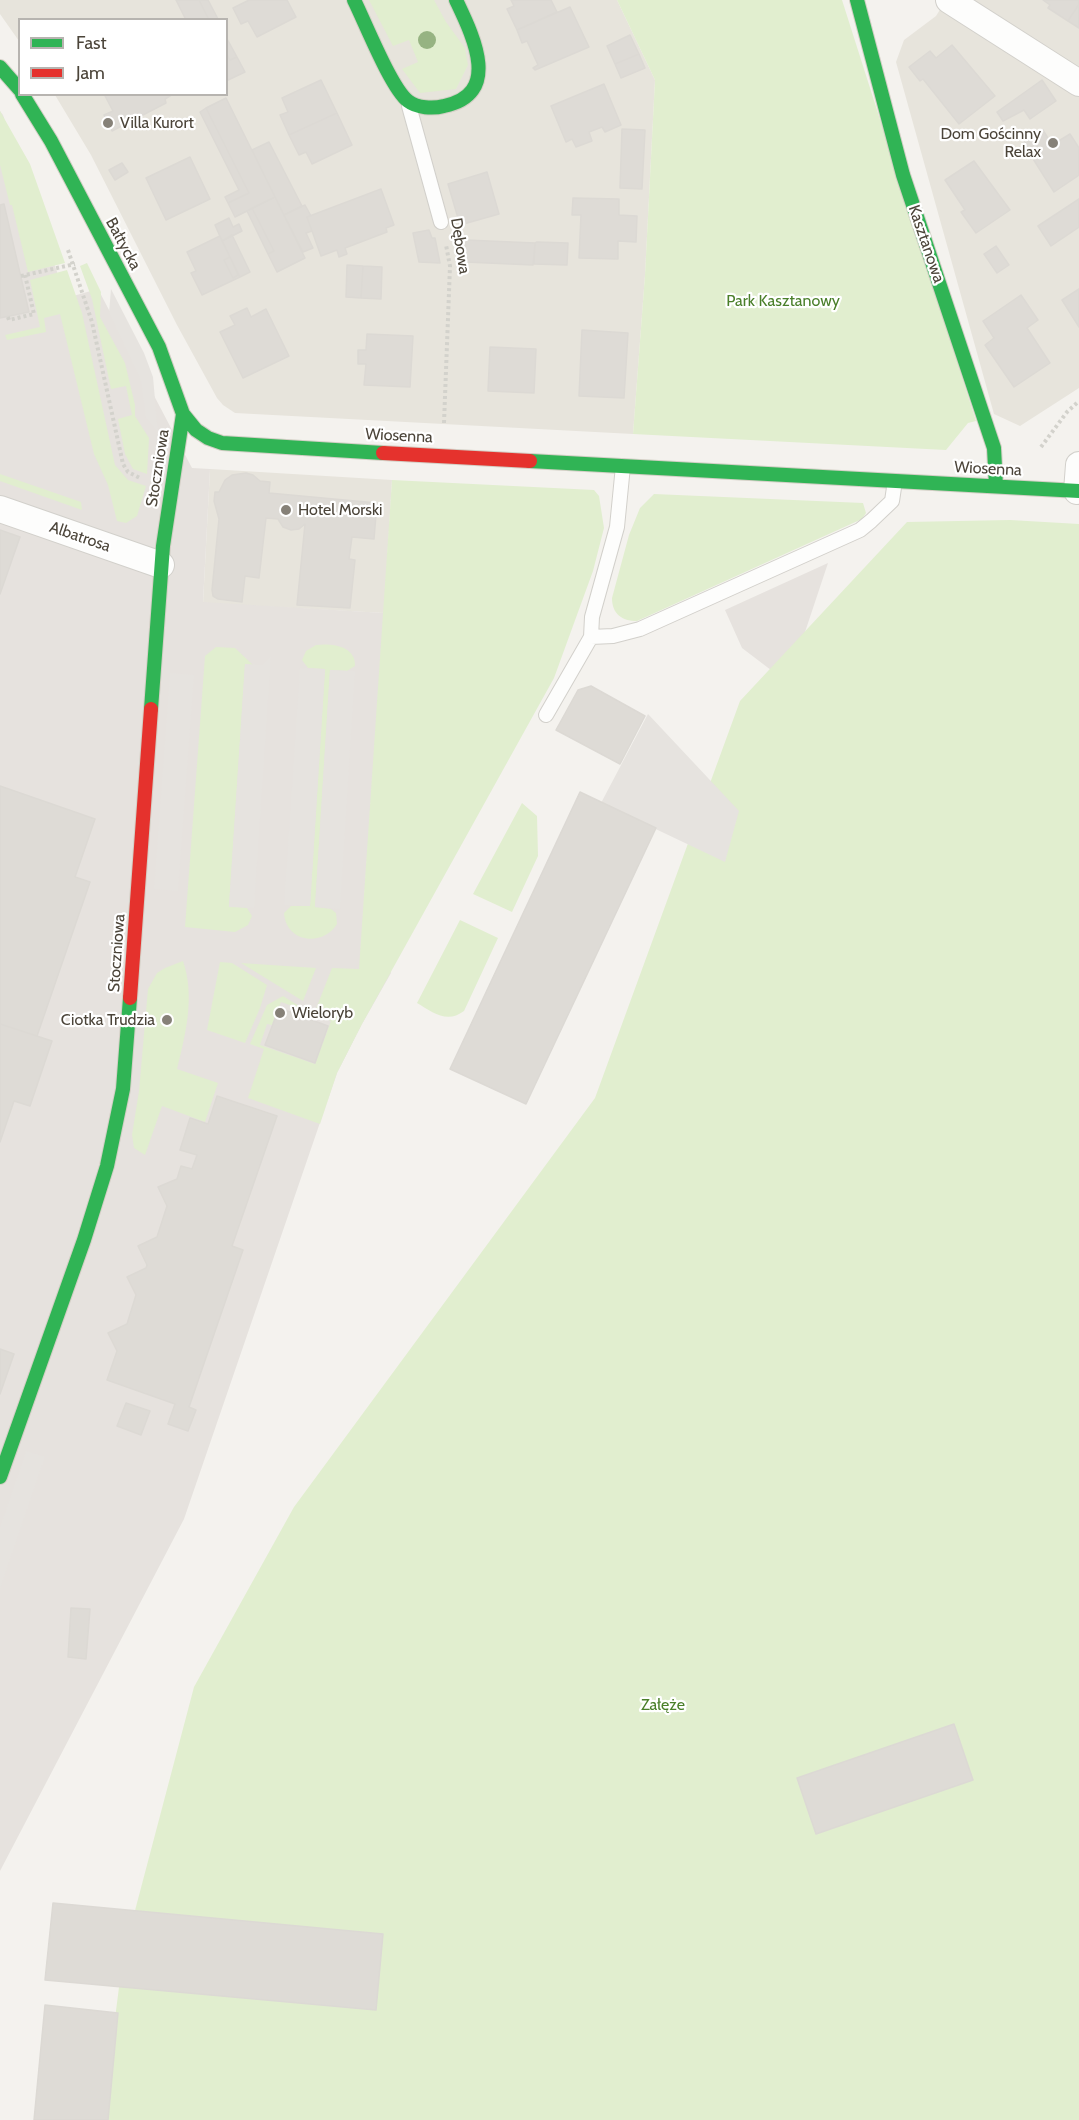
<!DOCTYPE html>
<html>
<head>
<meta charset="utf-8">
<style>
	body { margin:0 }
	#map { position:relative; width:1079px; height:2120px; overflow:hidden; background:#f4f2ee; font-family:Cabin,sans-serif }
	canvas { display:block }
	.legend { position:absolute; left:18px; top:18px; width:210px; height:78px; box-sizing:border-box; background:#fff; border:2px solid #b7b4b0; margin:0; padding:8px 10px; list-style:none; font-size:18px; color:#4b4439 }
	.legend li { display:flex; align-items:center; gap:12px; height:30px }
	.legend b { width:30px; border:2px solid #b7b4b0 }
</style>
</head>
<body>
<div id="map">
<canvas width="1079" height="2120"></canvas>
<ul class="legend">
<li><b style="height:8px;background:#30b455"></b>Fast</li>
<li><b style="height:8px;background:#e5322d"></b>Jam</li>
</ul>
</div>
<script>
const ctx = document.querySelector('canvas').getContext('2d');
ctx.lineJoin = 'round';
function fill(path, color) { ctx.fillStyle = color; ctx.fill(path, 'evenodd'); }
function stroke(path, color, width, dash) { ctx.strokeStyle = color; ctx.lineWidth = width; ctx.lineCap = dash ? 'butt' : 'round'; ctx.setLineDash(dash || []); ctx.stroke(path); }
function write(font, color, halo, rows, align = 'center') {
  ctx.font = font + ' Cabin,sans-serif'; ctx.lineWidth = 4.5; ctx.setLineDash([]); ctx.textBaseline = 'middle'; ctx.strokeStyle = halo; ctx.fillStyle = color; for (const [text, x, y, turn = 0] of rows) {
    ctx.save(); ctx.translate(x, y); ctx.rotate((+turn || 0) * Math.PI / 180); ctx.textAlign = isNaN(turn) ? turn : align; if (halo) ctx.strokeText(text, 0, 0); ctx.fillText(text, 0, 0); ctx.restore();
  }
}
const residential = new Path2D(`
	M0 0H617L655 80 645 275 633 434 235 413 223 405 217 398 177 325 91 155 55 95 226 94V20H20L19 41 0 14Z
	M946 0H1079V388L1020 426 994 414 896 62 904 40 936 16Z
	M210 469 392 480 384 613 203 603Z`);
const industrial = new Path2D(`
	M0 111 3 115 66 298 98 289 192 468 210 469 203 602 384 613 364 903 391 973 362 1024 337 1073 184 1519 0 1871Z
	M828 563 788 683 742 648 725 610Z`);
const green = new Path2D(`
	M369 0H434L446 22 465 48 468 65 456 89 420 93 402 69 418 62 409 40 393 46Z
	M617 0H842L976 421 968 423 946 450 633 434 645 275 655 80Z
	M0 111 30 164 65 263 28 272 12 205H10L0 165Z
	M87 263 101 292 100 317 125 363 135 405V416L149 438 147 474 133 469 125 454 118 419 132 415 126 386 111 389 92 299 80 266Z
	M67 270 82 313 115 465 128 480 146 486 137 516 126 523 117 521 108 485 94 454 60 314 44 318 46 332 7 340 5 335 40 327 30 280Z
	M0 474 81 502 82 510 0 481Z
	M392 480 594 490 599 496 604 528 593 571 554 678 362 1024 337 1073 320 1124 248 1098 264 1049 250 1044 267 1005 283 996 299 1006 298 1008 281 1002 272 1025 267 1024 260 1045 315 1064 331 1021 314 1014 332 968 359 969Z
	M654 494 863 503 866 513 862 519 637 621C622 621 612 614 612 598L629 535 640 508Z
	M1010 520 1079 524V2120H102L123 1956 194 1687 294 1507 595 1098 740 701 907 522Z
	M316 645C332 643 356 646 355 666L347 671 330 670 315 907 331 909 336 913 337 924C323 947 286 943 284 913L291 906H310L325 669 308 668 302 660 306 651Z
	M216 647 235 648 253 665 245 664 229 906 247 908 252 916 248 925 235 932 185 927 205 656Z
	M522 803 537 816 538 856 512 912 473 894Z
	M460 920 498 938 464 1011C447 1024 432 1012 417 1003Z
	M183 961C195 996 186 1033 177 1069L218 1083 205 1122 162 1106 145 1155 134 1148 132 1135 139 1091 148 989 157 973 165 968Z
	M220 962 232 963 267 985 260 1008 245 1043 207 1030Z
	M241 963 316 968 303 1001Z`);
const parking = new Path2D(`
	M111 289 144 353 153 377 158 433 146 418 141 381 109 313Z
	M271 656 254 908 229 907 245 664 262 665Z
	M300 668 325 669 310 906 284 905Z
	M330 670 355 671 340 909 315 907Z
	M170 673 194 675 178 891 154 889Z
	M648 714 739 811 725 862 601 803Z
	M26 1451 45 1457 0 1589V1527Z`);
const building = new Path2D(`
	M176 0H199L209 20H186Z
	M199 0H208L218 19 209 20Z
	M249 0H287L296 17 257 37 248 21 241 24 233 8Z
	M511 0H551L557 12 517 30 507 9 514 6Z
	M1043 0H1079V4L1068 21 1048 8 1050 5Z
	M1079 4V28L1068 21Z
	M570 7 589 47 535 70 533 68 538 65 527 41 522 43 517 30Z
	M630 35 639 54 615 64 607 46Z
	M226 37 237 57 230 60 226 53Z
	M952 45 995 96 959 124 923 79 920 81 909 67 930 51 936 58Z
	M226 53 230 60 237 57 245 72 226 81Z
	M639 54 645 68 621 78 615 64Z
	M321 80 337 113 289 135 280 115 288 112 282 98Z
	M1042 80 1056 101 1030 119 1024 110 1003 121 997 112Z
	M604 84 621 125 605 132 602 127 589 132 592 141 576 147 572 139 566 142 551 106Z
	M104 94H173L165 99 166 103 112 131 104 115 113 111Z
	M226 98 275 197 235 217 228 203 249 193 206 108Z
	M206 108 249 193 228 203 225 197 239 190 200 112Z
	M337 113 352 145 312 164 306 152 299 155 289 135Z
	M622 129 645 130 642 189 620 188Z
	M1043 130 1052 145 1070 134 1079 148V175L1054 192 1023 143Z
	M269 142 302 206 284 215 252 150Z
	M190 157 210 199 166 220 146 178Z
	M974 161 1010 210 976 233 961 212 965 210 945 180Z
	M122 163 128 172 115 180 109 170Z
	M487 172 499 214 460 225 448 184Z
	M381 189 394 225 386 228 387 232 345 248 347 254 339 257 337 250 321 256 307 217Z
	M275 197 305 258 277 272 268 254 274 251 252 208Z
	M573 198 619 199V215L637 216 636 242 618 241V259L579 258 581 215H572Z
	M1079 199V227L1051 246 1038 226Z
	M4 204 29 312 0 318V205Z
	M305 205 311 216 307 217 312 231 306 233 313 248 303 252 284 215Z
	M252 208 274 251 268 254 247 211Z
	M229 218 233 227 239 224 242 231 222 241 215 225Z
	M429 230 432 238H435L440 263 419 262 413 233Z
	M232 235 250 272 240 277 222 241Z
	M220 236 230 257 224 260 233 278 238 275 240 277 202 295 191 273 196 271 187 252Z
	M466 240 535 243 533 265 465 262Z
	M537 242 568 243 567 265 534 264 535 243Z
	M996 246 1009 265 997 273 984 254Z
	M230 257 238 275 233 278 224 260Z
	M347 265 363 266 361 298 346 297Z
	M363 266 382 267 381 299 361 298Z
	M1079 289V327L1062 300Z
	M1021 295 1038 320 1027 328 1050 363 1014 387 985 345 994 338 983 321Z
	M247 308 251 317 266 309 289 356 243 378 220 332 235 325 230 316Z
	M582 330 628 333 624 398 579 396Z
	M367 334 413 336 410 387 364 385 366 364H358V350H366Z
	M490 347 536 349 534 393 488 391Z
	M246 473 253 475 260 481 270 482 269 493 377 503 374 539 352 537 349 559 355 560 350 608 297 605 305 524 299 529 291 530 283 527 278 519 266 518 259 578 245 576 242 602 218 599 213 596 212 590 219 519 214 501 215 492H219L225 480 232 475Z
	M0 530 20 537 0 594Z
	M591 686 645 716 620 764 556 730 578 690Z
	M0 786 95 819 75 877 90 882 37 1036 0 1024Z
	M580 792 656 828 526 1104 450 1069Z
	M279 1008 328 1026 315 1063 265 1045Z
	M0 1024 52 1041 30 1106 14 1101 0 1142Z
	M217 1096 277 1116 232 1246 243 1250 189 1407 196 1410 188 1431 168 1424 175 1404 107 1380 117 1351 108 1333 127 1324 136 1295 127 1277 146 1268 147 1265 138 1246 157 1237 167 1206 158 1187 177 1179 181 1166 192 1169 197 1155 180 1150 190 1118 208 1124Z
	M0 1349 14 1354 0 1394Z
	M126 1403 150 1411 141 1435 117 1426Z
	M71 1608 90 1609 86 1659 68 1657Z
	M954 1724 973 1780 816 1834 797 1778Z
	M53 1903 383 1934 376 2010 45 1980Z
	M45 2005 118 2013 108 2120H34Z`);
const path = new Path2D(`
	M68 250 92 322 123 464 128 472 140 478
	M21 276 75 264
	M8 317 9 320 34 314 25 275
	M444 423 450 266 446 245
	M1041 447 1067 412 1079 401`);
const lane = new Path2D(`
	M409 106 441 222
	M591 637 613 636 640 629 860 530 871 521 892 501 895 481
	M546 715 591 637 592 617 617 527 623 466`);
const street = new Path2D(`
	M949 0 1079 83
	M1077 491 1079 465
	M0 509 161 565`);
const fast = new Path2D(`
	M354 0C365 22 391 88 408 101 417 108 433 109 444 106 503 94 472 34 456 0
	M857 0 903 175 994 448 996 486
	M0 67 20 90
	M22 94 51 141 159 347 183 414 196 430 208 438 222 443 383 453
	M530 461 1079 491
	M151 709 163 546 183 414
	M0 1477 84 1240 107 1166 123 1089 130 998`);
const jam = new Path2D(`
	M383 453 530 461
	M130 998 151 709`);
const trees = [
	[427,40]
];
const markers = [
	[108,123,6,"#868178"],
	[1053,143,6,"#868178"],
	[286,510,6,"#868178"],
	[280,1013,6,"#868178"],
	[167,1020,6,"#868178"]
];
const poiNames = [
	["Villa Kurort",120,123],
	["Dom Gościnny",1041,134,"right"],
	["Relax",1041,152,"right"],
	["Hotel Morski",298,510],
	["Wieloryb",292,1013],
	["Ciotka Trudzia",155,1020,"right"]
];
const streetNames = [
	["Bałtycka",123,244,62],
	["Kasztanowa",926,244,71],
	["Dębowa",460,246,81],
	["Wiosenna",399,436,3],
	["Stoczniowa",158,468,-81],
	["Wiosenna",988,469,3],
	["Albatrosa",80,537,19],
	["Stoczniowa",117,953,-86]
];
const parkNames = [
	["Park Kasztanowy",783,301],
	["Załęże",663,1705]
];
fill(residential, '#e7e4dc');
fill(industrial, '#e6e2de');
fill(green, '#e1eecf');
fill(parking, '#e6e3df');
fill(building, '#dedbd6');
stroke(building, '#dcd9d4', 1.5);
stroke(lane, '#d2d0cb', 16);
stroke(street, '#d2d0cb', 28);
stroke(fast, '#d3cfc5', 16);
stroke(jam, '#d3cfc5', 16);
stroke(path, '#d3d2cc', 4, [3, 3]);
stroke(lane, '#fdfdfc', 14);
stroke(street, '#fdfdfc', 26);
stroke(fast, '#30b455', 14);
stroke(jam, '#e5322d', 14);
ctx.fillStyle = '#96b382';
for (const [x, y] of trees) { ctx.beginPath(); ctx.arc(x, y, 9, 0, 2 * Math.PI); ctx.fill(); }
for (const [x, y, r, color] of markers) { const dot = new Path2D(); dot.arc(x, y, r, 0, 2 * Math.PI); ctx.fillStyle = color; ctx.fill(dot); stroke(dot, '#fff', 2); }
write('16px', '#4b4439', '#fff', poiNames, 'left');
write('16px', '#4b4439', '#fff', streetNames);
write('16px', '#4a7f2a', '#fff', parkNames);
</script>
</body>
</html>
